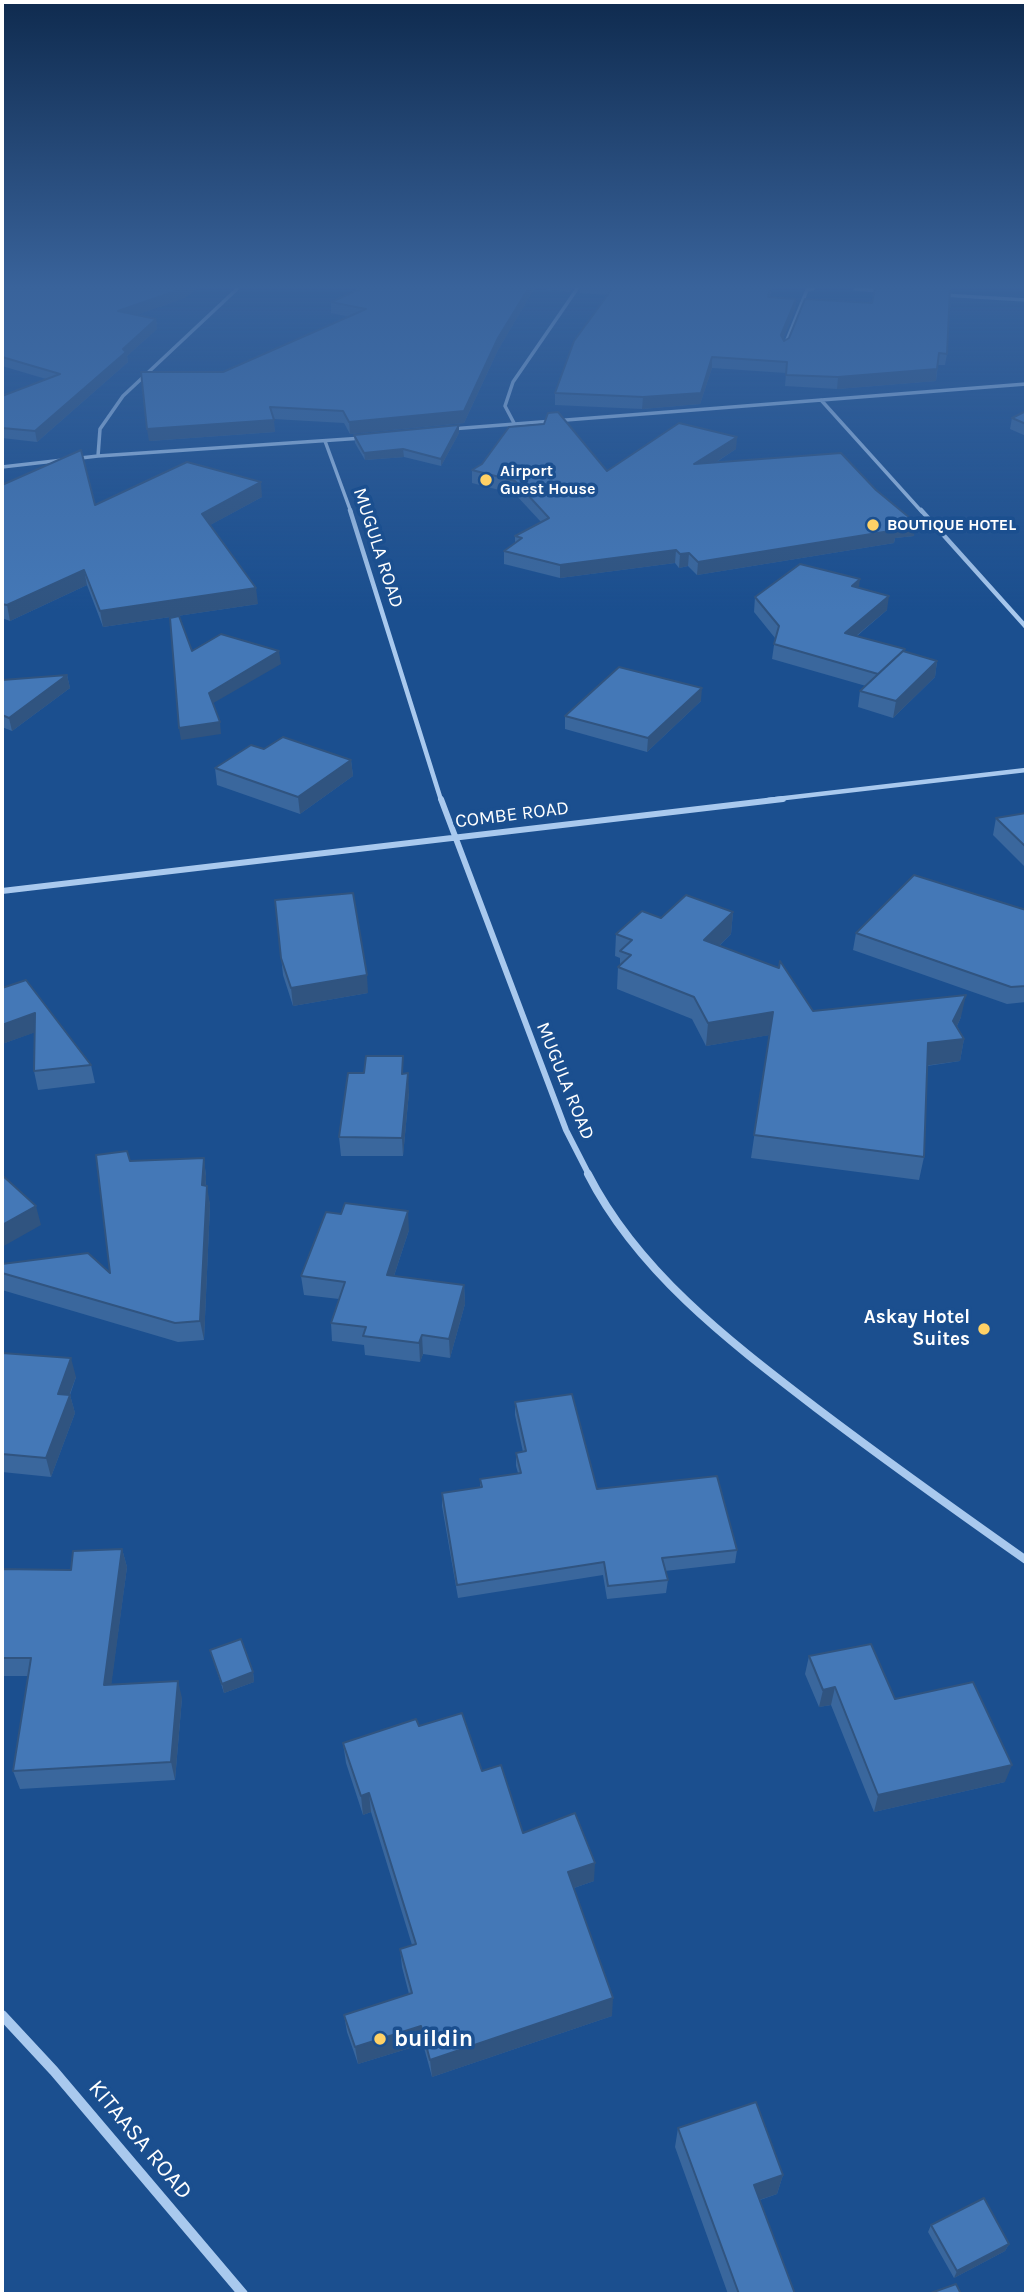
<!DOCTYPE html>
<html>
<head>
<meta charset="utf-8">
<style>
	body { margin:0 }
	#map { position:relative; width:1028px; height:2296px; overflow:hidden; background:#1b4f8f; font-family:Karla,sans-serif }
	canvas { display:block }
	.frame { position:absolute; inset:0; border:4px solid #fff; pointer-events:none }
</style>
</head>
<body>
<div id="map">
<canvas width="1028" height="2296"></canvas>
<div class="frame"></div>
</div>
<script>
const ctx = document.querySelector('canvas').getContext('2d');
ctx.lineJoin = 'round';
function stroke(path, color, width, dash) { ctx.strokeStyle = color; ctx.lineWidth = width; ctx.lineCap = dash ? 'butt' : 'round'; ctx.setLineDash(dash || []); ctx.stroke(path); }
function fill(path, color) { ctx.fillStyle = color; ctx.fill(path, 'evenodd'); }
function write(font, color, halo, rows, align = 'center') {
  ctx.font = font + ' Karla,sans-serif'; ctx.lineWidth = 7; ctx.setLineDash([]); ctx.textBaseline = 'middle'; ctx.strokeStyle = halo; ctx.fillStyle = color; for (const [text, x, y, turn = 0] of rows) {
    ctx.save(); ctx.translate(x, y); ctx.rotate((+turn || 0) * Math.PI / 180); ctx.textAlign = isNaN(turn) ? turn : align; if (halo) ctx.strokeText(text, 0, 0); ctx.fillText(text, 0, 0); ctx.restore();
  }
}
const streetFar4 = new Path2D(`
	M855 289 882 291
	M943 295 1026 300
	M785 345 807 290 813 289
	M821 400 922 512
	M514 423 505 406 513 382 577 289
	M451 429 1026 384
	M325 441 351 512
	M98 456 100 429 123 396 237 289
	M2 467 98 456 363 438`);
const streetFar3 = new Path2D(`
	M350 510 441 800
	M921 510 1026 627
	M768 800 1026 770`);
const streetFar2 = new Path2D(`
	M441 799 566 1130 589 1175
	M2 891 783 799`);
const streetFar1 = new Path2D(`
	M588 1174C638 1272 729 1341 815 1407 885 1460 955 1510 1026 1560`);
const street = new Path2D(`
	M2 2015 54 2071 243 2294`);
const wall = new Path2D(`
	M2 289H196L185 298 136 315 156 319 157 329 127 356 128 362 37 442 2 438V396L46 379 2 366Z
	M360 289H534L498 350 464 423 350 434 344 423 273 419 275 432 149 441 223 372 350 317 331 313V302Z
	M543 289H572L570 292Z
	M580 289H772L770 297 795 310 783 339 784 341 947 354 945 365H938L936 381 837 389 785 386 786 373 712 368 700 404 642 409 555 405V393L608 295 580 293Z
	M1026 411V436L1010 429 1012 418Z
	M459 433 441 466 404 457 365 460 355 443 354 435Z
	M736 449 715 463 914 536 895 538 894 543 697 575 688 566 679 568 675 563 560 578 504 564V551L515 543V536L541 522 515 494 472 483V470L607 471Z
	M2 485 95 505 262 497 210 525 258 604 103 627 87 585 10 621 2 618Z
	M859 588 887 610 857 636 904 652 937 661 935 677 893 718 858 707 860 691 866 686 772 659 775 638 754 612 755 597Z
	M67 675 70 688 12 731 2 727V680Z
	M701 701 647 752 565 729V716Z
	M264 749 351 760 353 776 300 814 217 785 215 768Z
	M1026 813V868L993 835 996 818Z
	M275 900 368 993 293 1006 283 975Z
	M1026 910V1002L1007 1004 853 950 856 933Z
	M733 912 731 934 719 946 813 1011 961 1017 957 1026 964 1039 960 1061 927 1066 924 1157 919 1180 751 1158 769 1035 706 1046 692 1019 617 989 618 967 620 965V958L615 956 616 934 661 918Z
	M2 988 91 1065 95 1083 38 1090 34 1071 35 1032 2 1044Z
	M404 1073 409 1092 403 1156H341L339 1137Z
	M204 1158 206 1177V1186L210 1205 204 1340 178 1342 2 1290V1264L110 1273 130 1161Z
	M409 1230 394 1276 464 1285 465 1304 450 1358 423 1354 420 1362 365 1355 364 1345 332 1341 331 1323 339 1299 304 1295 301 1276Z
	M2 1353 76 1377 70 1395 75 1413 51 1477 2 1472Z
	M515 1402 597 1489 737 1550 735 1563 665 1571 668 1580 666 1593 607 1599 603 1575 458 1598 442 1506V1493L480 1488V1479L518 1473 516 1466V1453L523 1452 515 1415Z
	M122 1549 127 1567 111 1684 182 1698 175 1780 20 1789 13 1771 29 1676H2V1569L71 1570Z
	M210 1650 253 1672 254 1682 224 1693Z
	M809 1656 895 1699 1005 1782 874 1812 831 1705 819 1707 805 1674Z
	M419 1726 482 1771 523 1833 594 1881 574 1888 612 2016 432 2077 423 2044 358 2064 347 2032 344 2015 409 1994 402 1967 400 1949 412 1945 371 1812 363 1815 346 1763 343 1743Z
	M678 2128 783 2175 777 2194 760 2200 795 2294H728L675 2147Z
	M931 2225 1009 2244 1005 2251 954 2278 928 2232Z`);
const shadedWall = new Path2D(`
	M181 289H196L185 298 120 321 118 311Z
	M528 289H534L498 350 464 423 350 434 349 422 498 338Z
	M796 299 795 310 780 346 781 335Z
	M156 319 157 329 127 356 128 362 37 442 35 431 123 349Z
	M712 357V368L700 404 642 409 643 397Z
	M937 369 936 381 837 389 838 377Z
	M274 420 275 432 149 441 147 429Z
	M459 425V433L441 466V459Z
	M737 437 736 449 693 477 694 464Z
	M403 449 404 457 365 460 364 453Z
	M261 482 262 497 203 529 202 514Z
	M916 523 914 536 895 538 894 543 697 575 698 562 891 525Z
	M676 550 675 563 560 578V565Z
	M689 553 688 566 679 568 680 554Z
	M84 570 87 585 10 621 7 605Z
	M860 579 858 594 852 586Z
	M256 588 258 604 103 627 100 611Z
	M889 596 887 610 843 647 845 633Z
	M279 651 281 664 210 705 209 693Z
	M937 661 935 677 893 718 896 701Z
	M67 675 70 688 12 731 9 718Z
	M702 688 701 701 647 752 648 738Z
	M220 722 221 734 181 740 179 728Z
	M351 760 353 776 300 814 298 797Z
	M733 912 731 934 702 962 704 940Z
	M367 975 368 993 293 1006 291 988Z
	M966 995 961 1017 950 1041 964 1039 960 1061 923 1066 928 1043 953 1021Z
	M773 1012 770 1035 706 1046 708 1023Z
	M35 1013 39 1031 2 1044V1025Z
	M408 1073 409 1092 403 1156 402 1138Z
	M204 1158 206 1177 205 1204 202 1185Z
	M207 1186 210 1205 204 1340 200 1321Z
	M36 1206 41 1225 2 1247V1225Z
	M408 1211 409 1230 388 1294 387 1275Z
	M464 1285 465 1304 450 1358 449 1339Z
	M422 1335 423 1354 420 1362 419 1343Z
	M71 1358 76 1377 63 1412 58 1394Z
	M70 1395 75 1413 51 1477 46 1458Z
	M122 1549 127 1567 109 1703 104 1685Z
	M253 1672 254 1682 224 1693 222 1684Z
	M178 1681 182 1698 175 1780 171 1762Z
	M835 1687 831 1705 819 1707 823 1690Z
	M1012 1765 1005 1782 874 1812 878 1795Z
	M369 1793 371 1812 363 1815 361 1796Z
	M595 1863 594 1881 568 1890V1872Z
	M613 1998 612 2016 432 2077 430 2060Z
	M421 2026 423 2044 358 2064 355 2047Z
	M783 2175 777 2194 750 2203 754 2185Z
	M1009 2244 1005 2251 954 2278 957 2271Z`);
const building = new Path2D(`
	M2 289H181L118 311 156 319 123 349 126 352 35 431 2 428V396L60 374 2 357Z
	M360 289H528L498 338 464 411 349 422 343 411 270 407 274 420 147 429 141 372H223L366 309 331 302Z
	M612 289H770L768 297 796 299 781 335 784 341 789 338 805 299 872 303 875 289H950L947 354 939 353 937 369 838 377 786 375 787 362 712 357 701 393 643 397 555 393 574 341Z
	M1026 411V424L1012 418Z
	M558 412 607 471 679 423 737 437 694 464 841 453 876 490 916 523 891 525 896 530 698 562 689 553 680 554 676 550 560 565 504 551 522 538 515 536 549 518 515 481 472 470 482 464 509 427 544 424 548 413Z
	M459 425 441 459 403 449 364 453 354 435Z
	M81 450 95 505 187 462 261 482 202 514 256 588 100 611 84 570 7 605 2 604V485Z
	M800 564 860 579 852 586 889 596 845 633 905 649 878 674 774 644 779 626 755 597Z
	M179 616 192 651 221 634 279 651 209 693 220 722 179 728 170 618Z
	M903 651 937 661 896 701 860 691Z
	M619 667 702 688 648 738 565 716Z
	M67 675 9 718 2 715V680Z
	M283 737 351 760 298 797 215 768 251 745 264 749Z
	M1026 813V847L996 818Z
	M914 875 1026 910V986L1011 987 856 933Z
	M353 893 367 975 291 988 281 958 275 900Z
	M686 895 733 912 704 940 779 968 780 961 813 1011 966 995 953 1021 964 1039 928 1043 924 1157 754 1135 773 1012 708 1023 694 997 618 967 631 955 620 951 632 940 616 934 642 911 661 918Z
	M26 980 91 1065 34 1071 35 1013 2 1025V988Z
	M366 1056H403L402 1074 408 1073 402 1138 339 1137 348 1073H364Z
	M127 1151 130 1161 204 1158 202 1185 207 1186 200 1321 175 1323 2 1273V1264L88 1253 110 1273 96 1155Z
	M2 1175 36 1206 2 1225Z
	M345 1203 408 1211 387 1275 464 1285 449 1339 422 1335 419 1343 363 1336 366 1327 331 1323 345 1282 301 1276 326 1212 341 1214Z
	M2 1353 71 1358 58 1394 70 1395 46 1458 2 1454Z
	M572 1394 597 1489 717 1476 737 1550 662 1558 668 1580 608 1586 604 1562 457 1585 442 1493 482 1487 480 1479 521 1473 516 1453 526 1451 515 1402Z
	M122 1549 104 1685 178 1681 171 1762 13 1771 31 1658H2V1569L71 1570 73 1551Z
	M241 1639 253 1672 222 1684 210 1650Z
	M871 1644 895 1699 973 1682 1012 1765 878 1795 835 1687 823 1690 809 1656Z
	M462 1713 482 1771 501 1765 523 1833 575 1813 595 1863 568 1872 613 1998 430 2060 421 2026 355 2047 344 2015 412 1993 400 1949 416 1944 369 1793 361 1796 343 1743 416 1719 419 1726Z
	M756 2102 783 2175 754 2185 795 2294H739L678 2128Z
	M984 2198 1009 2244 957 2271 931 2225Z
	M956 2284 961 2294H928Z`);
const markers = [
	[486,480,7,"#ffd166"],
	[873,525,7,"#ffd166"],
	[984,1329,7,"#ffd166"],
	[380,2039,7,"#ffd166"]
];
const farPoinames = [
	["Airport",500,471],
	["Guest House",500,489],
	["BOUTIQUE HOTEL",887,525]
];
const streetNames = [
	["MUGULA ROAD",378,548,72],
	["COMBE ROAD",512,815,-7],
	["MUGULA ROAD",565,1081,68]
];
const poiNames = [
	["Askay Hotel",970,1318],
	["Suites",970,1340]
];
const nearPoinames = [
	["buildin",394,2039]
];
const nearStreetnames = [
	["KITAASA ROAD",140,2140,50]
];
stroke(streetFar4, '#a9c9ee', 3.5);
stroke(streetFar3, '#a9c9ee', 4.5);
stroke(streetFar2, '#a9c9ee', 6);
stroke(streetFar1, '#a9c9ee', 8);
stroke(street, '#a9c9ee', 10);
fill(wall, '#3a679d');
fill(shadedWall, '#305480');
fill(building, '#4478b7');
stroke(building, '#305480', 2);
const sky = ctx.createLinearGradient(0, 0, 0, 611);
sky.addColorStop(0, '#0f2b4f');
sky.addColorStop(0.47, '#39639b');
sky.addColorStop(1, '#39639b00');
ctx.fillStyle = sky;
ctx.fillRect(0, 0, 1028, 611);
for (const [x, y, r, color] of markers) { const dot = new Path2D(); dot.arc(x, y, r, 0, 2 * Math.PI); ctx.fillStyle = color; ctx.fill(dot); stroke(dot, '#1b4f8f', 2.5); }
write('bold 16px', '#fff', '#1b4f8f', farPoinames, 'left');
write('19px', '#fff', '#1b4f8f', streetNames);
write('bold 19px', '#fff', '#1b4f8f', poiNames, 'right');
write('bold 23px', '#fff', '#1b4f8f', nearPoinames, 'left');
write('23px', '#fff', '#1b4f8f', nearStreetnames);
</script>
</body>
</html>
